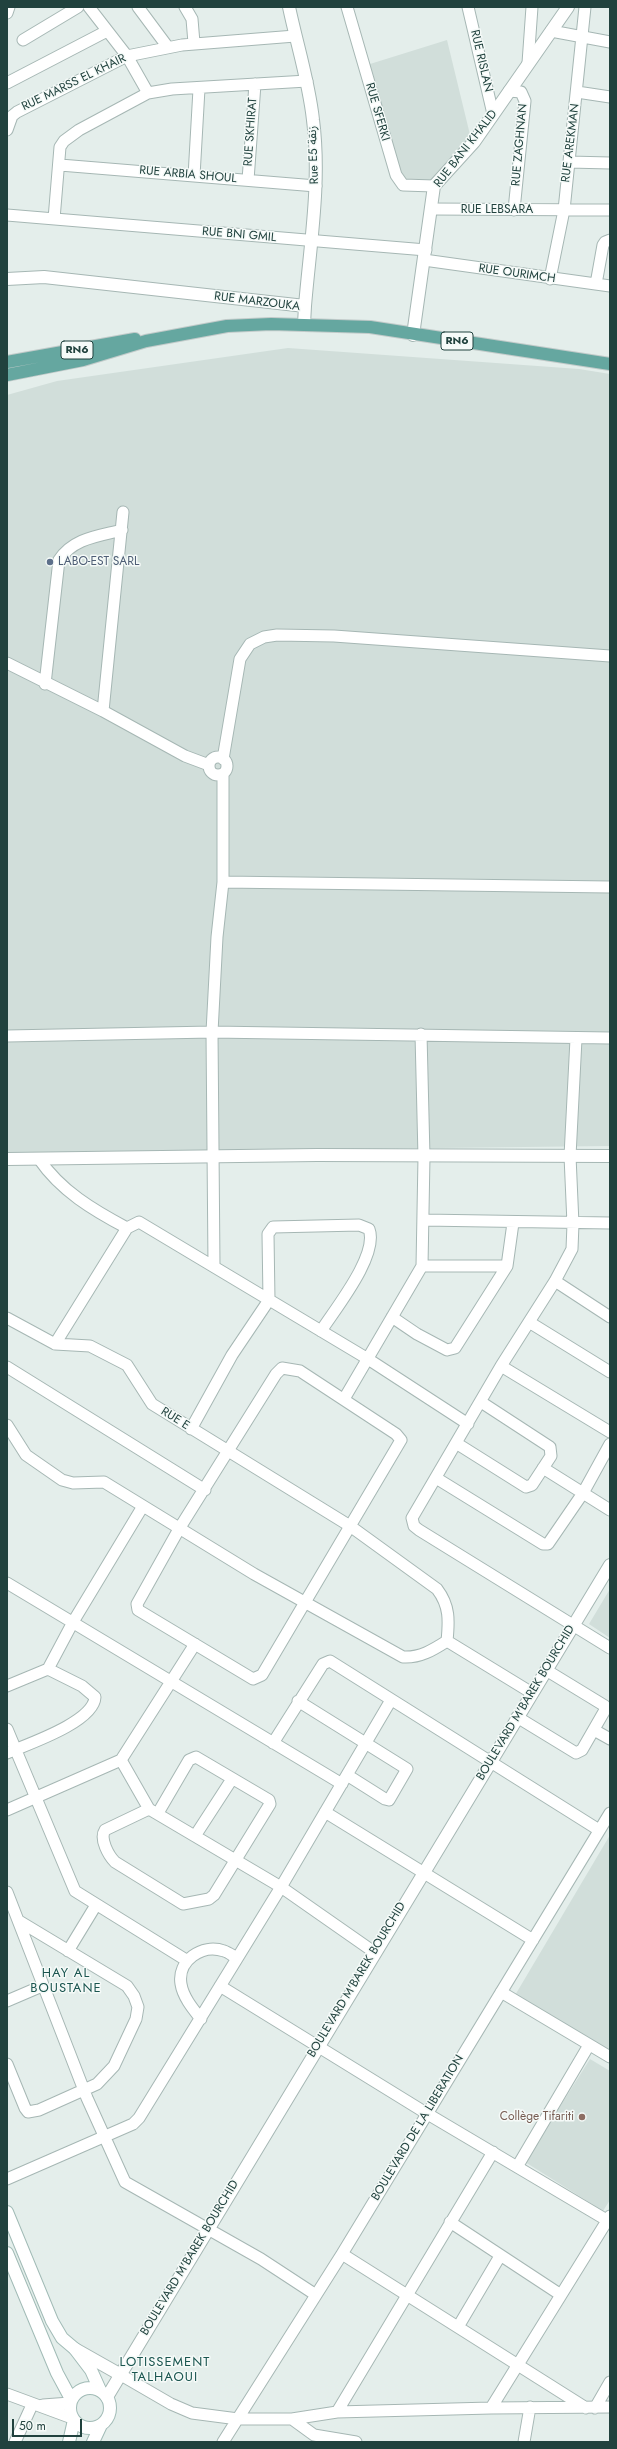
<!DOCTYPE html>
<html>
<head>
<meta charset="utf-8">
<style>
	body { margin:0 }
	#map { position:relative; width:617px; height:2449px; overflow:hidden; background:#e4eeeb; font-family:Jost,sans-serif }
	canvas { display:block }
	.frame { position:absolute; inset:0; border:8px solid #21423e; pointer-events:none }
	.scale { position:absolute; left:12px; top:2419px; width:70px; height:18px; box-sizing:border-box; border:2px solid #21423e; border-top:0; padding-left:5px; font-size:12px; line-height:14px; white-space:nowrap; color:#21423e; -webkit-text-stroke:3px #f5faf8; paint-order:stroke }
</style>
</head>
<body>
<div id="map">
<canvas width="617" height="2449"></canvas>
<div class="frame"></div>
<div class="scale">50 m</div>
</div>
<script>
const ctx = document.querySelector('canvas').getContext('2d');
ctx.lineJoin = 'round';
function fill(path, color) { ctx.fillStyle = color; ctx.fill(path, 'evenodd'); }
function stroke(path, color, width, dash) { ctx.strokeStyle = color; ctx.lineWidth = width; ctx.lineCap = dash ? 'butt' : 'round'; ctx.setLineDash(dash || []); ctx.stroke(path); }
function write(font, color, halo, rows, align = 'center') {
  ctx.font = font + ' Jost,"Noto Sans Arabic",sans-serif'; ctx.lineWidth = 3; ctx.setLineDash([]); ctx.textBaseline = 'middle'; ctx.strokeStyle = halo; ctx.fillStyle = color; for (const [text, x, y, turn = 0] of rows) {
    ctx.save(); ctx.translate(x, y); ctx.rotate((+turn || 0) * Math.PI / 180); ctx.textAlign = isNaN(turn) ? turn : align; if (halo) ctx.strokeText(text, 0, 0); ctx.fillText(text, 0, 0); ctx.restore();
  }
}
const built = new Path2D(`
	M447 40 472 143 431 182H404L370 64Z
	M288 348 579 369 610 374V1146L7 1153V395L57 381Z
	M610 1589V1638L589 1624Z
	M610 1835V2057L514 1997Z
	M590 2059 610 2071V2200L603 2211 525 2162Z`);
const minor = new Path2D(`
	M89 7 127 56 148 93
	M138 7 167 46
	M185 7 192 19 194 43
	M347 7 396 175 403 185 434 186
	M468 7 493 114
	M7 13 9 7
	M551 31 610 42
	M23 40 78 7
	M528 63 532 7
	M7 83 107 31
	M509 91 521 92 525 101 514 210
	M577 92 610 97
	M7 130 12 116 17 112 127 56 182 45 295 36
	M569 162 610 163
	M60 165 316 186
	M194 176 199 89
	M248 180 255 84
	M431 209 610 210
	M7 215 426 250
	M54 219 60 147 64 141 79 130 148 93 172 89 307 81
	M424 260 610 286
	M550 279 564 210 585 7
	M596 284 603 245 605 242 610 240
	M7 663 103 711 185 756 209 765
	M45 684 59 560C73 538 99 536 122 530
	M103 711 123 512
	M209 766a9 9 0 1 1 18 0a9 9 0 1 1-18 0Z
	M223 759 240 659 250 644 264 637 277 635 334 636 610 656
	M223 882 610 887
	M7 1036 212 1032 610 1038
	M576 1039 570 1156 573 1224 572 1249 555 1281 501 1366 412 1518 414 1526 419 1530 610 1648
	M39 1159C61 1191 93 1210 127 1228
	M424 1220 610 1223
	M214 1266 212 1032 217 937 223 882V775
	M422 1266H507
	M555 1281 610 1317
	M392 1317 417 1334 447 1350 455 1348 507 1266 513 1223
	M7 1318 55 1344 90 1346 127 1365 152 1404 350 1526 437 1589C450 1606 449 1621 447 1641
	M529 1322 610 1372
	M55 1344 127 1228 139 1222 368 1359 468 1424
	M501 1366 610 1432
	M7 1367 205 1490
	M282 1368 300 1371 396 1434 401 1440 262 1675 253 1679 138 1610 137 1604 179 1529 276 1374Z
	M344 1399 422 1266 424 1157 421 1034
	M7 1425 26 1455 62 1480 73 1483 104 1482 254 1574 403 1657C420 1658 433 1650 447 1641L532 1693
	M191 1429 232 1355 269 1300 268 1234 273 1227 359 1225 369 1229C379 1255 335 1309 321 1331
	M456 1443 526 1487 532 1485 551 1456 550 1447 481 1402
	M543 1468 610 1510
	M436 1478 543 1544H548L583 1493 610 1444
	M7 1583 342 1784
	M48 1669 73 1622 143 1506
	M7 1686 48 1669 82 1686 95 1697C94 1722 28 1744 7 1753
	M298 1701 407 1769 389 1800 385 1799 347 1775
	M517 1717 576 1753 582 1750 605 1710V1706L546 1670
	M7 1729 75 1891 186 1960
	M594 1730 610 1739
	M273 1743 323 1664 330 1661 599 1830
	M121 1760 149 1809 281 1887 374 1952
	M149 1809 105 1830C99 1839 109 1856 115 1862L183 1904 209 1899 214 1895 270 1804 269 1800 196 1757 189 1760 158 1813
	M7 1810 121 1760 195 1644
	M325 1812 533 1940
	M195 1836 232 1779
	M7 1892 87 2098 125 2182 261 2259 316 2295
	M68 1951 96 1905
	M220 1986 426 2113 610 2222
	M501 1992 610 2057
	M7 2001 42 1986
	M201 2019C193 2009 183 1997 181 1984 177 1961 202 1943 224 1951 228 1952 233 1956 237 1958
	M7 2064 25 2108 28 2112 39 2110 97 2084 114 2066 136 2019 138 2007 134 1996 127 1986 19 1921
	M517 2167 589 2045
	M7 2179 133 2124 139 2118 281 1887 391 1700
	M450 2222 561 2295
	M342 2254 586 2408
	M458 2327 500 2256
	M121 2375 171 2404 192 2413 238 2419H292L337 2412 491 2408 610 2407
	M7 2394 72 2418
	M43 2405 70 2403
	M491 2408 610 2216
	M595 2408 610 2382
	M337 2412 493 2152
	M292 2419 314 2435 356 2442
	M15 2442 32 2405
	M223 2442 342 2254 610 1813
	M524 2442 530 2407`);
const tertiary = new Path2D(`
	M289 7C297 45 309 82 313 120 321 182 310 245 305 306
	M7 279 44 277 305 306 304 324
	M413 335 434 186 474 142 568 7
	M7 1159 317 1155 610 1156
	M75 2349 121 2375
	M107 2397 610 1565`);
const secondary = new Path2D(`
	M7 2212 52 2321 62 2338 75 2349 91 2370 100 2390
	M7 2253 57 2373 71 2399
	M70 2408a20 20 0 1 1 40 0a20 20 0 1 1-40 0Z
	M69 2442 74 2420
	M93 2442 101 2425`);
const primary = new Path2D(`
	M7 362 135 339
	M7 375 83 360 146 341 227 326 271 324 370 327 610 364`);
const markers = [
	[50,562,4,"#5c6f8a"],
	[582,2117,4,"#8d6e63"]
];
const shields = [
	[457,341,32],
	[77,350,32]
];
const shieldNames = [
	["RN6",457,341],
	["RN6",77,350]
];
const streetNames = [
	["RUE RISLAN",481,61,77],
	["RUE MARSS EL KHAIR",74,83,-26],
	["RUE SFERKI",377,112,74],
	["RUE SKHIRAT",251,132,-86],
	["RUE AREKMAN",571,143,-83],
	["RUE ZAGHNAN",520,145,-85],
	["RUE BANI KHALID",466,149,-52],
	["Rue E5 زنقة",314,155,-92],
	["RUE ARBIA SHOUL",188,175,5],
	["RUE LEBSARA",497,210],
	["RUE BNI GMIL",239,235,5],
	["RUE OURIMCH",517,274,8],
	["RUE MARZOUKA",257,302,7],
	["RUE E",175,1419,32],
	["BOULEVARD M'BAREK BOURCHID",526,1703,-59],
	["BOULEVARD M'BAREK BOURCHID",357,1980,-59],
	["BOULEVARD DE LA LIBERATION",418,2128,-59],
	["BOULEVARD M'BAREK BOURCHID",190,2258,-59]
];
const serviceNames = [
	["LABO-EST SARL",58,562]
];
const educationNames = [
	["Collège Tifariti",574,2117]
];
const neighbourhoodNames = [
	["HAY AL",66,1974],
	["BOUSTANE",66,1989],
	["LOTISSEMENT",165,2363],
	["TALHAOUI",165,2378]
];
fill(built, '#d1deda');
stroke(minor, '#a6b7b4', 13);
stroke(tertiary, '#a6b7b4', 14);
stroke(secondary, '#a1bbb6', 14);
stroke(primary, '#c1cac9', 14);
stroke(minor, '#fff', 11);
stroke(tertiary, '#fff', 12);
stroke(secondary, '#fff', 12);
stroke(primary, '#65a7a0', 12);
for (const [x, y, r, color] of markers) { const dot = new Path2D(); dot.arc(x, y, r, 0, 2 * Math.PI); ctx.fillStyle = color; ctx.fill(dot); stroke(dot, '#f5faf8', 1.5); }
for (const [x, y, w] of shields) { const box = new Path2D(); box.roundRect(x - w / 2, y - 9, w, 18, 3); ctx.fillStyle = '#f5faf8'; ctx.fill(box); stroke(box, '#21423e', 1); }
write('bold 11px', '#21423e', null, shieldNames);
write('12px', '#21423e', '#f5faf8', streetNames);
write('12px', '#4e5e75', '#f5faf8', serviceNames, 'left');
write('12px', '#785e54', '#f5faf8', educationNames, 'right');
ctx.letterSpacing = '1px';
write('13px', '#1b5650', '#f5faf8', neighbourhoodNames);
ctx.letterSpacing = '0px';
</script>
</body>
</html>
